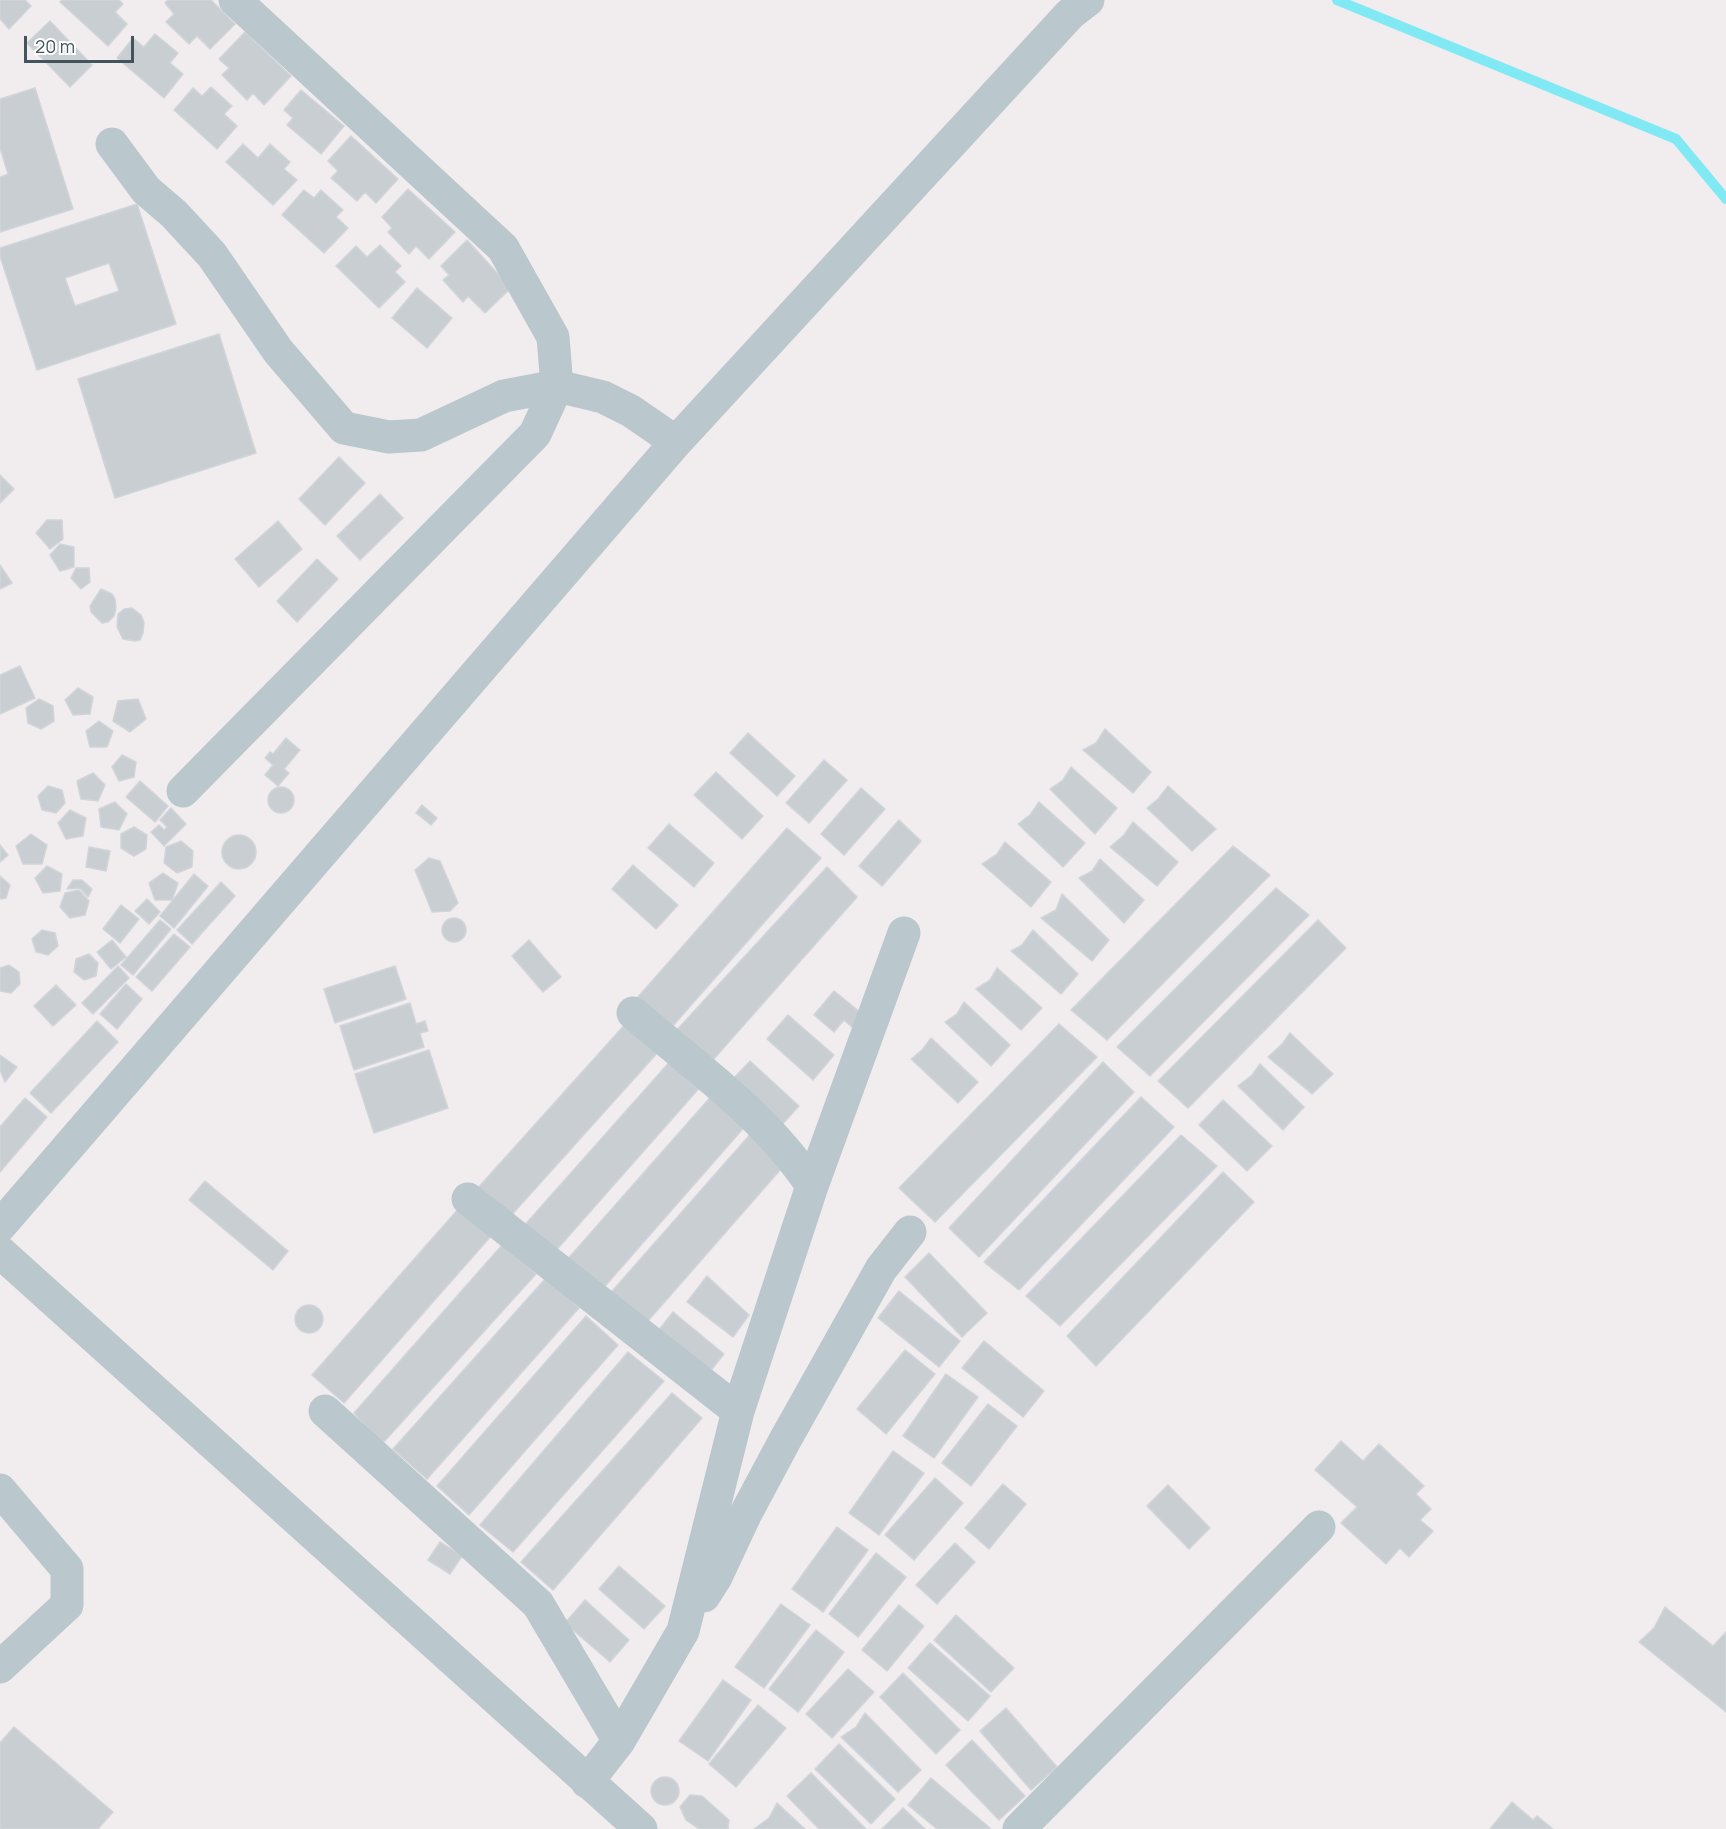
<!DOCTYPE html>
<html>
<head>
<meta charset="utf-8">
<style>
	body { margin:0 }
	#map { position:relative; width:1726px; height:1829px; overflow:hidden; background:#f1edee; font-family:Manrope,sans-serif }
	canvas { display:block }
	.scale { position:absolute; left:24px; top:36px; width:110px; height:27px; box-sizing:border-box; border:3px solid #44545d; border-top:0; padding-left:8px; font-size:18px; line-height:21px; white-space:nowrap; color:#44545d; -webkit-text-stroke:4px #fff; paint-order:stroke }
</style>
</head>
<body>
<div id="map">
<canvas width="1726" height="1829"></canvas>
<div class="scale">20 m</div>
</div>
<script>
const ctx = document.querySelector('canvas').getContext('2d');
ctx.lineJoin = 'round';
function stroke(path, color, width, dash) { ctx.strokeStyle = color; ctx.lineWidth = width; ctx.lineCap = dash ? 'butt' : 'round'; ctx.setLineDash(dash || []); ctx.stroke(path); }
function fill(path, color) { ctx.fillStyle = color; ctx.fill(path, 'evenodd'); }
const stream = new Path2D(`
	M1337 0 1676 139 1726 199`);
const building = new Path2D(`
	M0 0H25L31 6 9 29 0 19Z
	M62 0H119L123 4 115 12 127 24 108 46 60 2Z
	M168 0H211L235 24 210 49 197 36 189 44 166 22 174 14 165 3Z
	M50 21 92 65 70 87 27 43Z
	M245 32 291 76 264 105 253 93 247 100 222 75 229 68 219 59Z
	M155 34 178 53 170 63 183 74 164 98 117 58 133 38 144 47Z
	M211 87 232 106 224 114 237 126 217 149 174 110 193 88 202 96Z
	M35 88 73 209 0 232V177L8 174 0 148V99Z
	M301 90 344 126 321 154 287 125 293 118 284 110Z
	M351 136 398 179 376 203 365 192 357 201 331 178 338 171 328 161Z
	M243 144 258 158 270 144 290 162 284 169 297 180 273 205 226 162Z
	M408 189 455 232 429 259 416 246 409 254 388 232 392 228 382 217Z
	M304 190 314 198 321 190 343 210 336 217 348 228 324 253 282 215Z
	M137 204 176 324 37 370 0 256V248ZM109 263 119 291 75 306 65 278Z
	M467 240 511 288 485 313 468 296 463 302 443 280 449 275 441 266Z
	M380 245 401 266 395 272 405 282 379 308 336 266 356 246 367 257Z
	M417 288 452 318 427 348 392 318Z
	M219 334 256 453 115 498 78 379Z
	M339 457 365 483 325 525 299 499Z
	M0 475 14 489 0 503Z
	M380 494 403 518 360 560 337 536Z
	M47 520H62L63 539 50 549 36 533Z
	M278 521 302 549 259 587 235 559Z
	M60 544 74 547V567L60 571 50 555Z
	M317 559 338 579 297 622 277 601Z
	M0 565 12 583 0 589Z
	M76 568H89L90 582 81 589 71 578Z
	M101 589 112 594 115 599 116 608 114 616 108 622 102 623 91 612 90 606Z
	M132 608 141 615 144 622 143 633 140 640 135 641 123 639 117 627 118 614 124 609Z
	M20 666 35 698 0 714V675Z
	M78 688 93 697 90 714 73 715 65 700Z
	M39 699 53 706 54 721 41 729 28 723 26 708Z
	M138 699 146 719 130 732 113 721 118 701Z
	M99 721 113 731 107 747H90L86 731Z
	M1105 729 1151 772 1133 793 1083 750 1096 743Z
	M748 733 795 776 777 796 730 753Z
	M286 738 300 750 284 769 289 773 278 786 265 775 273 765 265 758 270 752 273 754Z
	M122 755 136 762 134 777 119 781 112 767Z
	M824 760 847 780 809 823 786 803Z
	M1071 767 1117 808 1095 834 1050 789 1063 780Z
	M716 772 763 816 742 839 694 795Z
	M93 773 105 785 98 801 81 799 77 781Z
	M140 781 168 806 155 822 126 797Z
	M48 786 62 790 65 803 56 813 42 810 38 796Z
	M1168 786 1216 829 1192 851 1147 808 1158 799Z
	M268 800a13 13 0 1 1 26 0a13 13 0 1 1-26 0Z
	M861 788 885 809 844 855 821 834Z
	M115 802 127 814 119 830 101 827 99 809Z
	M1039 802 1085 843 1063 867 1018 824 1030 815Z
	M422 805 437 818 431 825 416 813Z
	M171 808 186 824 164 846 151 832 159 825 164 830 167 827 160 820Z
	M70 810 86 818 83 836 66 839 58 823Z
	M899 820 921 841 882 886 859 866Z
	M1133 822 1178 862 1157 886 1110 847 1124 835Z
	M669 824 714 863 694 887 648 848Z
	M134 827 147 835 146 849 134 856 121 848V834Z
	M787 828 821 858 671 1028 637 998Z
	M31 834 47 845 42 864H23L16 846Z
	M222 852a17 17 0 1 1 34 0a17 17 0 1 1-34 0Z
	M181 841 193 851 192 867 177 873 164 863 166 847Z
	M1005 842 1051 882 1031 907 982 864 997 854Z
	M0 845 8 855 0 862Z
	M1233 846 1270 875 1107 1040 1071 1010Z
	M89 847 110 851 106 871 86 867Z
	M429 858 440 861 458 903 450 911 432 912 415 870Z
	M1100 859 1144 900 1124 923 1079 878 1092 871Z
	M633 865 678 905 656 929 612 889Z
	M47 866 62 874 60 891 43 893 35 878Z
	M827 867 857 897 705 1069 673 1034Z
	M163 873 178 883 172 900H155L149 883Z
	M194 874 208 886 174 928 160 916Z
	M0 876 10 885 6 898 0 899Z
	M73 880H82L92 889 88 897 80 888 67 889Z
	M221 882 235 896 192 944 177 930Z
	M1276 888 1309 915 1150 1076 1117 1047Z
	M79 890 89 901 85 915 70 918 60 907 65 893Z
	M1062 894 1109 940 1092 961 1041 918 1056 910Z
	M147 899 160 912 149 924 135 911Z
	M121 905 139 919 120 943 103 929Z
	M442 930a12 12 0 1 1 24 0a12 12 0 1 1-24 0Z
	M160 920 171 929 133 975 121 965Z
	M1318 920 1346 948 1188 1108 1158 1081Z
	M42 930 55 933 58 946 48 955 36 952 32 939Z
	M1033 930 1078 974 1061 994 1011 951 1022 945Z
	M174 934 190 947 152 991 136 977Z
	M112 940 126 957 111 969 97 952Z
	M529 940 561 977 543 992 512 956Z
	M89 954 98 963 96 976 84 980 74 972 76 959Z
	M9 965 19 972 20 984 11 993 0 991V968Z
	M118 966 129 978 93 1014 82 1003Z
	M395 966 406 999 335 1023 324 989Z
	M997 968 1042 1008 1021 1030 976 989 990 980Z
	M126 984 142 999 117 1029 100 1014Z
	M56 985 76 1005 53 1026 34 1006Z
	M834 991 865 1016 854 1029 844 1020 834 1032 814 1015Z
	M964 1002 1010 1045 991 1066 945 1022 957 1014Z
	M410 1003 416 1024 425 1021 428 1031 420 1033 424 1047 354 1070 340 1026Z
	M788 1015 834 1055 813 1080 767 1039Z
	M97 1021 118 1042 51 1113 30 1093Z
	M628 1021 660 1050 508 1219 476 1190Z
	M1059 1024 1097 1057 935 1222 899 1188Z
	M1290 1033 1333 1074 1312 1094 1268 1057 1282 1044Z
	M931 1038 978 1082 958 1103 911 1059 922 1050Z
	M429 1050 448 1108 374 1133 355 1074Z
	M0 1055 17 1067 5 1082 0 1070Z
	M673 1058 702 1085 552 1255 522 1228Z
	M750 1061 799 1106 779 1128 729 1083Z
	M1103 1062 1134 1092 979 1257 949 1228Z
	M1260 1064 1304 1107 1283 1130 1238 1086 1252 1075Z
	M714 1093 748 1123 599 1293 565 1262Z
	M1141 1097 1174 1127 1019 1290 984 1262Z
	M25 1098 47 1117 0 1172V1127Z
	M1223 1100 1272 1146 1247 1171 1199 1125Z
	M754 1130 788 1161 641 1329 606 1298Z
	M1181 1135 1217 1166 1060 1326 1026 1296Z
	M1223 1172 1254 1202 1096 1366 1067 1336Z
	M205 1181 288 1251 273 1270 189 1200Z
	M460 1207 492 1235 344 1403 312 1375Z
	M502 1245 536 1274 382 1444 354 1413Z
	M929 1253 987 1313 962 1337 905 1277Z
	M707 1276 749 1315 733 1337 687 1302Z
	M546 1278 579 1308 427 1479 393 1449Z
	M899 1291 960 1341 939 1367 878 1318Z
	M295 1319a14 14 0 1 1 28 0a14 14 0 1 1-28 0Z
	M673 1312 724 1354 705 1378 654 1336Z
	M586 1316 618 1345 469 1515 437 1486Z
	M984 1341 1044 1391 1023 1417 962 1368Z
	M905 1350 935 1374 886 1434 857 1409Z
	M628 1352 664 1381 513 1552 480 1525Z
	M946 1374 978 1397 934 1458 903 1436Z
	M672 1393 702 1418 553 1590 521 1562Z
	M988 1404 1017 1426 971 1486 942 1463Z
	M1341 1441 1363 1461 1379 1444 1424 1486 1416 1494 1431 1509 1420 1520 1433 1531 1409 1557 1400 1548 1386 1564 1341 1523 1357 1507 1315 1470Z
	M893 1451 924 1473 879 1535 849 1513Z
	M935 1478 963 1503 914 1560 885 1535Z
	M1003 1484 1026 1504 989 1549 965 1528Z
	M1168 1485 1210 1528 1189 1549 1147 1506Z
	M837 1527 868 1550 823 1612 792 1589Z
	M440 1542 462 1556 450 1574 428 1560Z
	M955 1543 975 1562 937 1604 916 1585Z
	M876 1553 906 1577 858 1637 829 1614Z
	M619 1566 665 1606 644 1629 599 1589Z
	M585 1600 629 1640 610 1662 565 1623Z
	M781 1604 810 1625 764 1688 735 1667Z
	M899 1605 924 1626 887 1671 862 1650Z
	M1665 1607 1713 1646 1726 1632V1712L1639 1642 1654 1628Z
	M956 1615 1014 1668 991 1692 934 1640Z
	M816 1630 844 1652 798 1712 769 1689Z
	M930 1643 990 1696 968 1721 908 1668Z
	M848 1669 874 1692 832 1738 806 1714Z
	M903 1673 960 1730 936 1754 880 1697Z
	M723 1680 751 1700 708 1761 679 1741Z
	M758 1705 786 1728 736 1787 709 1764Z
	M1006 1708 1057 1767 1031 1790 980 1731Z
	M865 1713 921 1770 898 1792 841 1737 856 1727Z
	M14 1727 113 1812 98 1829H0V1743Z
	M972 1740 1025 1796 999 1820 946 1765Z
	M839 1744 895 1799 871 1824 815 1769Z
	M811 1773 866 1829H819L787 1796Z
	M651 1791a14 14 0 1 1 28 0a14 14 0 1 1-28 0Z
	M931 1778 990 1828 989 1829H937L908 1805Z
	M690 1795 702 1796 729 1820 728 1829H699L686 1820 680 1807Z
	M1512 1802 1533 1820 1537 1816 1553 1829H1490Z
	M777 1803 805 1829H754L769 1818Z
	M903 1808 925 1829H882Z`);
const minor = new Path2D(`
	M112 144 146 190 174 214 212 255 278 351 344 428 389 437 421 435 504 396 557 386 603 397 631 411 676 442
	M183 791 535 434 557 386 553 337 503 248 235 0
	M633 1013C695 1066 767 1117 812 1186
	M468 1199 738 1411
	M0 1226 676 442 1070 14 1088 0
	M0 1252 641 1829
	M325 1411 538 1604 619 1741
	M0 1490 67 1569V1605L0 1667
	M704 1596 716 1577 745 1515 784 1442 881 1269 910 1232
	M587 1782 619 1741 683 1631 738 1411 812 1186 904 933
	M1019 1829 1319 1527`);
stroke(stream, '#81e9f3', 10);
fill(building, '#c9ced3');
stroke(building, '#d1d5da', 1.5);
stroke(minor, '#bac8ce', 33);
</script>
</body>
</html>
